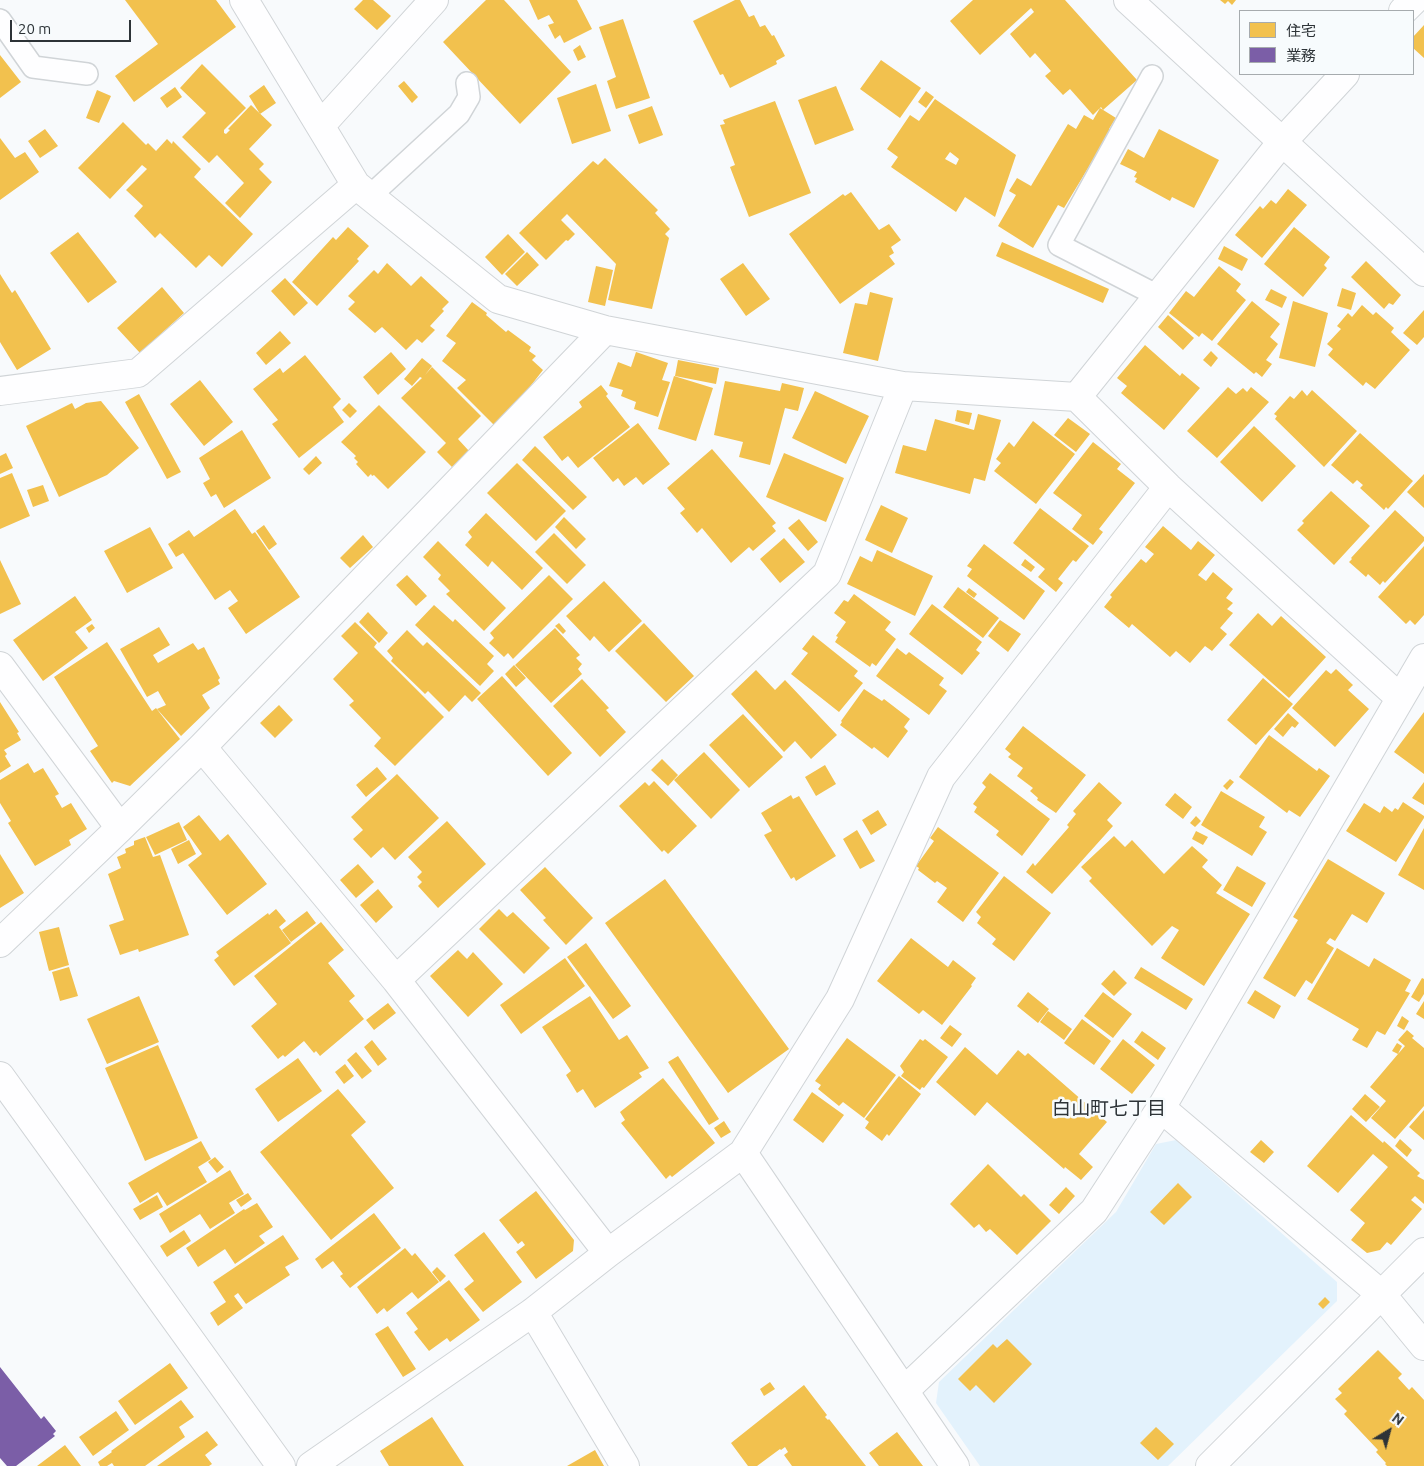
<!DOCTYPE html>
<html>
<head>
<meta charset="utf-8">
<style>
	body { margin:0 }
	#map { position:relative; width:1424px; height:1466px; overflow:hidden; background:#f8fafc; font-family:Ubuntu,"Noto Sans JP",sans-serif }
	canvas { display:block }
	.legend { position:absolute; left:1239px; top:10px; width:175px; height:65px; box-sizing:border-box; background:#f7fbfd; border:1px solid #a6abae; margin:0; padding:6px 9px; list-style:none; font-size:15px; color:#2d3337 }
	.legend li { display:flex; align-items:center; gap:10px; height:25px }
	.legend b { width:25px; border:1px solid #a6abae }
	.north { position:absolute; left:1364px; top:1406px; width:50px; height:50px; -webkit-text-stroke:4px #f7fbfd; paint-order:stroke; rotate:37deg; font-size:14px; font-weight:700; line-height:20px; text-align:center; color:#2d3337 }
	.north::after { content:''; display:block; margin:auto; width:18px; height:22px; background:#2d3337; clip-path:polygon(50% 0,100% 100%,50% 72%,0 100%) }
	.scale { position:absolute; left:10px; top:20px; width:121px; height:22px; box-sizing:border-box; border:2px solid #2d3337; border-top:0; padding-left:6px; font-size:15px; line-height:18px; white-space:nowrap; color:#2d3337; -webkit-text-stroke:4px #f7fbfd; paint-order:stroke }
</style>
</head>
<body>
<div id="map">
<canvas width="1424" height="1466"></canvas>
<ul class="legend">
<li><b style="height:14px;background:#f2c14e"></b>住宅</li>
<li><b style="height:14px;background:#7b5ea7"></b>業務</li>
</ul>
<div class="north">N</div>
<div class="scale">20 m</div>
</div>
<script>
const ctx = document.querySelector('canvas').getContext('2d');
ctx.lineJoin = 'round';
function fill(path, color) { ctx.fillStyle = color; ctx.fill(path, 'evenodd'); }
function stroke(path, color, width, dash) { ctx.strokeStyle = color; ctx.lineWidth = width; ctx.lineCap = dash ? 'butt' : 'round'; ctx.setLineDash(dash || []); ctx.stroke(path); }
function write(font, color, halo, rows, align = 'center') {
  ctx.font = font + ' Ubuntu,"Noto Sans JP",sans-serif'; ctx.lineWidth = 5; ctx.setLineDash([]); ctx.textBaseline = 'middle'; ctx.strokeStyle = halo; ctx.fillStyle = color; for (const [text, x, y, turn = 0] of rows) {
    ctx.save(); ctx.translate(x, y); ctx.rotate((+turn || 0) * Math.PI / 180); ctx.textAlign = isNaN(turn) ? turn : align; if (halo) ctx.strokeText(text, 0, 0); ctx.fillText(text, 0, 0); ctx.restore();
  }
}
const green = new Path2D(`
	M1176 1140 1337 1282V1301L1168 1466H980L936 1403 939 1382 1116 1212 1156 1144Z`);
const homes = new Path2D(`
	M125 0H216L236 27 134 102 115 76 158 44Z
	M363 0H373L391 16 377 30 354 9Z
	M486 0H504L571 72 520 124 443 42Z
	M529 0H577L592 29 564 43 560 35 555 39 548 25 554 23 549 15 538 20Z
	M735 0H740L749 17 754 15 760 27 765 25 772 36 774 35 785 56 776 61 777 64 730 88 723 74 720 75 693 21Z
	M973 0H1065L1137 80 1103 110 1101 107 1093 115 1070 89 1063 95 1045 76 1051 71 1035 53 1030 58 1010 34 1034 12 1031 8 980 55 950 21Z
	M1220 0H1236L1232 5 1228 1 1225 4Z
	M623 19 650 98 616 109 607 81 616 77 599 27Z
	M1424 25V58L1413 48V37Z
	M580 45 586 57 578 61 573 50Z
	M0 55 21 82 0 98Z
	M881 60 921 88 900 118 860 89Z
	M202 64 246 108 224 130V133L226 134 230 130 228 129 251 105 272 125 249 149 264 164 259 169 272 182 240 218 225 203 244 183 217 155 209 163 182 137 206 113 180 88Z
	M404 81 418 97 412 103 398 86Z
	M596 84 611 131 572 144 557 98Z
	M264 85 276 103 260 114 249 96Z
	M836 86 854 130 815 145 798 100Z
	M175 87 182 97 167 108 160 98Z
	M97 90 111 96 99 123 86 118Z
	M926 91 934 97 926 108 918 102Z
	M935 99 1016 155 995 217 965 197 956 212 891 167 898 157 887 149 910 115 919 121ZM950 152 959 159 956 165 945 159Z
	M775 101 811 193 749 217 730 167 735 165 720 125 725 124 723 120Z
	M652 106 663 135 639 144 628 115Z
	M1100 108 1116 118 1109 129 1111 130 1064 208 1058 205 1033 248 998 226 1016 195 1009 191 1017 178 1031 186 1068 124 1076 129 1084 115 1093 120Z
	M123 122 146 145 148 143 156 151 167 139 172 144 173 141 201 169 194 177 253 234 222 267 209 255 196 268 160 233 155 238 134 216 143 206 126 190 147 169 142 165 110 199 78 168Z
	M45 129 58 146 40 158 28 141Z
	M1159 129 1219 160 1194 208 1172 197 1170 201 1135 182 1137 178 1134 177 1137 172 1120 164 1128 149 1144 158Z
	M0 138 15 158 25 152 39 172 0 200Z
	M605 158 658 210 655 213 670 229 665 234 669 238 652 309 608 300 616 264 567 214 561 220 575 234 568 241 566 240 546 260 519 233 593 161 598 165Z
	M1288 189 1307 205 1262 258 1235 235 1260 206 1263 209 1271 200 1276 204Z
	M851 192 879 230 889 224 901 240 891 247 894 253 889 256 895 264 840 304 789 234 843 194 845 196Z
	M348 227 369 246 357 259 359 261 317 306 292 282 333 237 336 240Z
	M1294 227 1330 257 1324 265 1327 268 1303 297 1264 264Z
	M78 232 117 282 88 303 50 253Z
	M508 234 525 252 502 275 485 257Z
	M1002 242 1109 289 1103 303 996 256Z
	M1224 246 1248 259 1242 271 1218 259Z
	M527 252 539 265 517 286 505 274Z
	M1366 261 1401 295 1393 305 1389 303 1384 309 1351 277Z
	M387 263 411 286 421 276 449 302 442 309 444 311 430 326 435 330 422 343 417 339 406 350 382 327 375 333 348 309 355 302 348 296 374 270 378 274Z
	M743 263 770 299 746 316 720 279Z
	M596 266 613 270 605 306 588 302Z
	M1219 266 1241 284 1236 291 1246 300 1212 341 1202 333 1199 337 1169 313 1186 291 1194 297Z
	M0 274 12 293 15 290 51 349 17 370 0 342Z
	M285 278 308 303 294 316 271 291Z
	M162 287 184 313 140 353 117 328Z
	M1342 288 1356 293 1351 310 1337 306Z
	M1271 289 1287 297 1282 308 1265 300Z
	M870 292 893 298 878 361 843 353 855 303 867 305Z
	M1252 301 1280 324 1270 337 1278 344 1266 360 1272 364 1262 377 1256 372 1254 374 1217 344Z
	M1293 301 1328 313 1315 367 1279 358Z
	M472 302 487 313 486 315 506 332 508 330 531 347 529 351 536 356 532 360 543 370 511 411 495 426 457 388 466 380 442 361 456 343 446 336Z
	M1362 305 1373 315 1376 312 1394 328 1391 332 1410 350 1375 389 1366 382 1363 386 1328 355 1333 349 1327 344 1341 329 1337 326 1348 313 1352 317Z
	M1424 310V337L1417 345 1403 333Z
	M1168 315 1194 338 1183 350 1158 327Z
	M280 331 291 343 266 365 256 353Z
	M1145 345 1180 376 1182 373 1200 388 1164 430 1121 393 1127 386 1117 378Z
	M1211 351 1218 358 1211 367 1203 360Z
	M391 352 406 369 378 395 363 377Z
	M636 352 668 363 662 380 670 382 658 417 634 409 636 402 621 396 623 390 609 386 618 362 631 367Z
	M305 355 341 399 333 407 344 422 299 458 272 424 278 420 253 389 280 368 283 373Z
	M422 358 432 366 425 375 432 367 481 416 458 439 469 451 452 467 437 452 446 443 401 398 422 378 420 377 412 386 404 379Z
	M678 360 719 368 716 384 675 376Z
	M674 376 713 388 696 441 658 429Z
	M200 380 233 422 204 446 170 404Z
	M725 381 780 391 782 383 804 388 798 411 785 408 770 465 739 457 743 442 714 435Z
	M601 385 608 394 606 396 630 427 578 468 568 456 562 461 543 437 582 407 579 402Z
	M1228 387 1236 394 1243 388 1247 392 1251 387 1269 402 1217 458 1187 431Z
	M1302 390 1307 396 1312 390 1357 431 1324 467 1275 419 1277 416 1274 414 1290 396 1294 399Z
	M815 391 869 416 846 464 792 438Z
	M139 394 181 472 167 479 125 402Z
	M101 401 139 448 107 475 59 497 26 426 72 403 75 409 86 403Z
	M349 403 357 411 350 418 342 410Z
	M379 405 426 452 388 489 374 475 372 476 371 474 368 477 356 464 358 462 354 458 356 456 341 442Z
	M957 410 972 413 969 425 955 421Z
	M978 414 1001 420 985 481 974 478 970 494 895 473 903 445 926 451 935 419 974 430Z
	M1068 418 1090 434 1076 452 1054 435Z
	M1033 421 1075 454 1036 504 994 471 1001 463 996 459 1009 442 1014 447Z
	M638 423 670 464 643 485 636 477 624 486 618 478 613 482 593 458Z
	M1254 426 1296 466 1262 502 1220 462Z
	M242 430 271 478 224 508 216 494 211 497 203 483 210 479 199 458Z
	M1360 433 1413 481 1388 509 1386 507 1384 510 1360 488 1363 485 1357 480 1353 484 1331 465Z
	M1093 442 1121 464 1117 469 1135 483 1099 529 1103 532 1093 545 1072 529 1082 515 1053 493Z
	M535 446 587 497 573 510 522 460Z
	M712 449 776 523 772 526 776 531 753 551 749 547 731 563 702 528 697 533 680 513 685 509 667 488Z
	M6 453 13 468 0 474V456Z
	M784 453 844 478 826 522 766 497Z
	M316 456 322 463 309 475 303 469Z
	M517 463 566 511 536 541 487 493Z
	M12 473 30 516 0 529V478Z
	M1424 474V508L1407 492Z
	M43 485 49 501 33 507 27 490Z
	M1331 491 1370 526 1334 565 1297 530 1304 523 1302 521Z
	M881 505 908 518 892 553 865 540Z
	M1040 508 1089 546 1076 562 1073 560 1058 579 1063 583 1056 592 1038 577 1045 569 1013 543Z
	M235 509 252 534 255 532 300 597 246 634 228 608 238 601 230 590 215 600 183 553 176 557 168 544 189 530 194 537Z
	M1395 510 1424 537V541L1385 583 1383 581 1380 585 1368 574 1366 577 1349 562 1352 559 1351 558Z
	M486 513 543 568 522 590 492 561 488 567 465 545 472 537 468 532Z
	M564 517 586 539 576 549 555 527Z
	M799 519 818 542 808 551 788 528Z
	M264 525 277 544 269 550 256 531Z
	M1163 526 1191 550 1198 541 1215 555 1198 575 1206 581 1213 572 1233 589 1226 598 1233 603 1227 609 1233 613 1220 628 1227 634 1212 651 1205 646 1190 663 1176 651 1170 657 1132 624 1129 628 1104 607 1112 597 1110 595 1141 559 1146 563 1154 554 1145 547Z
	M150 527 173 568 127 593 104 551Z
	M554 533 586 565 567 584 535 552Z
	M363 535 373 547 350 568 340 558Z
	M784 538 805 562 780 583 760 559Z
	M438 541 506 608 484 631 446 594 450 591 438 579 441 575 423 557Z
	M984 544 1045 591 1024 620 967 576 972 569 967 566Z
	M1424 546V615L1415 625 1410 620 1406 624 1378 597Z
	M877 550 933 576 915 616 847 584 860 556 872 562Z
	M1025 559 1035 567 1031 572 1021 565Z
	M0 560 21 604 0 614Z
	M407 575 427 596 416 606 396 585Z
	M549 575 573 599 513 659 508 653 504 657 489 643 494 638 490 633Z
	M604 581 642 621 609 652 594 636 590 641 566 616Z
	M958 587 999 618 983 638 943 607Z
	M969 588 977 594 974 598 966 592Z
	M854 594 891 622 885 630 896 639 876 666 872 663 870 667 835 642 838 637 836 636 846 622 834 613 844 600 848 602Z
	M75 596 92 620 75 632 88 648 43 681 13 640Z
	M932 604 982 642 976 650 980 653 962 675 909 634Z
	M434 605 453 622 455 619 494 656 487 664 494 671 480 686 415 625Z
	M368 612 388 633 379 643 359 622Z
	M1258 613 1272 626 1281 616 1326 657 1289 698 1229 645Z
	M1000 620 1021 634 1008 652 988 636Z
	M355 622 377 643 374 647 444 717 395 766 374 746 381 738 349 705 354 701 333 679 358 653 341 636Z
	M559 623 566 631 563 634 555 626Z
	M644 623 694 676 666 702 615 651Z
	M92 624 95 628 89 633 86 628Z
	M159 627 170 645 153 655 158 663 193 643 198 650 204 647 220 678 218 680 220 684 202 695 210 708 181 736 157 709 166 705 158 691 147 697 120 649Z
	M555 628 580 655 576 658 582 664 578 669 582 674 551 703 515 665Z
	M407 630 423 646 427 642 481 693 472 702 465 695 449 712 428 691 425 694 391 661 393 658 387 651Z
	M813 635 858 671 854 676 863 683 839 712 791 674 808 653 802 649Z
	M107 642 152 711 156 708 180 739 130 786 114 781 112 783 90 751 98 746 54 677Z
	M897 648 906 655 909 652 944 678 939 685 947 691 929 715 876 676Z
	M514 665 526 678 516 687 505 674Z
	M1336 669 1353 685 1348 690 1369 709 1335 747 1292 708 1326 670 1331 674Z
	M756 670 775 690 785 680 837 735 811 759 795 741 784 752 731 694Z
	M502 676 572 753 548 776 477 699Z
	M1263 678 1293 704 1256 745 1227 720Z
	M582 679 609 708 606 710 626 732 600 757 553 706Z
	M864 689 882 701 884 699 910 719 904 727 908 731 888 758 874 747 872 749 840 725 842 722 841 721Z
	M0 702 19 732 17 733 21 740 4 750 7 754 5 756 11 766 0 773Z
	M279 705 293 720 275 738 260 723Z
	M1424 712V774L1394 752Z
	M1288 713 1299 723 1295 728 1292 726 1283 737 1274 729Z
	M743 714 783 757 749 788 709 745Z
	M1023 726 1086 775 1056 813 1037 800 1038 798 1030 791 1033 788 1017 776 1023 768 1008 757 1011 754 1005 749Z
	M1269 735 1317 771 1319 768 1330 776 1300 817 1289 810 1287 813 1239 777Z
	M704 752 740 790 711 819 674 780Z
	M662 759 678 775 668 786 651 770Z
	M28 763 34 773 43 768 59 794 55 796 62 808 71 803 87 829 69 840 71 845 35 866 8 823 11 821 0 803V780Z
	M825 765 836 784 816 796 805 777Z
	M377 767 387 779 366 797 356 785Z
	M990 773 1050 819 1022 856 996 835 999 831 974 812 977 807 973 804 986 787 982 783Z
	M397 774 439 818 395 860 383 847 371 858 353 839 363 830 351 817Z
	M1230 779 1234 782 1227 790 1223 786Z
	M654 781 697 826 668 854 664 850 662 852 619 806 645 782 649 786Z
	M1099 782 1122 803 1107 820 1113 826 1052 894 1026 872 1033 863 1035 866 1069 827 1067 825 1076 814 1073 811Z
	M1424 782V805L1412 798Z
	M1221 791 1265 817 1259 827 1267 832 1252 856 1201 825Z
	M1175 793 1192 807 1183 819 1165 805Z
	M791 795 793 799 799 796 836 856 796 881 794 877 791 879 764 835 772 831 761 813Z
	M1403 802 1424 816V818L1396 862 1346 831 1364 803 1380 813 1384 806 1392 812 1395 808 1398 810Z
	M878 810 887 825 871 835 862 820Z
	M199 815 220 841 228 834 267 884 227 915 188 865 202 854 183 827Z
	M1196 816 1201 821 1195 827 1190 823Z
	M447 821 486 864 438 908 418 886 422 882 417 877 422 872 408 857Z
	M179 822 187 840 155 855 146 837Z
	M938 827 999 873 963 922 937 902 947 888 937 881 935 883 918 870 919 868 916 866 934 841 930 838Z
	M1424 828V890L1398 875Z
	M857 830 875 861 860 869 843 839Z
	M1196 831 1208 837 1203 845 1192 839Z
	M1114 836 1125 847 1132 840 1164 874 1192 846 1208 860 1202 867 1222 885 1216 893 1250 914 1204 986 1161 958 1179 930 1172 926 1152 946 1089 881 1092 878 1081 867Z
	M145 837 153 857 160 855 189 935 139 952 138 949 120 955 109 925 124 920 108 874 121 868 117 857 126 853 125 849 134 845V841Z
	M189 840 196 854 178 864 171 849Z
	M0 854 24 893 0 908Z
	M1328 859 1385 893 1367 923 1352 914 1335 941 1330 938 1326 943 1334 948 1312 984 1306 980 1295 997 1263 978 1298 920 1293 917Z
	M358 864 374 882 356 898 340 880Z
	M1237 866 1266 883 1252 907 1223 890Z
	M545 867 593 918 566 945 543 920 546 918 520 890Z
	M1004 876 1051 913 1014 961 992 944 996 939 977 923 981 917 976 912Z
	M665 879 789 1049 728 1093 605 923Z
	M378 889 393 907 376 923 360 905Z
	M276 909 286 921 279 927 291 943 234 986 214 960 219 956 216 952 268 913 269 915Z
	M499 909 507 917 513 912 550 948 524 974 479 929Z
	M307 911 316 923 291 942 282 930Z
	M321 922 344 950 328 963 355 996 349 1001 364 1019 320 1056 316 1051 314 1053 304 1041 285 1057 283 1055 278 1059 251 1026 277 1004 254 976Z
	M59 927 69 965 49 971 39 932Z
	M911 938 948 967 953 960 976 978 971 985 972 986 942 1025 923 1010 919 1014 877 981Z
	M586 943 631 1006 613 1019 567 957Z
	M1337 948 1369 967 1374 958 1411 980 1405 991 1410 993 1385 1035 1377 1031 1367 1048 1352 1040 1359 1029 1307 999Z
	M458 950 467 959 473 952 503 984 468 1017 430 976Z
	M565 958 585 986 521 1034 500 1005Z
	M69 967 78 996 60 1001 52 972Z
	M1141 967 1193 999 1186 1010 1134 978Z
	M1114 970 1127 983 1114 996 1101 984Z
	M1422 978 1424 979V994L1419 1002 1411 997Z
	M1255 990 1281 1006 1274 1019 1247 1003Z
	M1028 992 1049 1009 1038 1023 1017 1006Z
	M1103 992 1132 1014 1113 1038 1084 1016Z
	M139 996 159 1042 107 1064 87 1019Z
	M590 996 619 1040 627 1035 649 1068 639 1073 642 1077 595 1108 583 1089 577 1093 566 1075 571 1071 542 1027Z
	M1424 1001V1019L1416 1014Z
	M388 1003 396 1013 374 1030 366 1020Z
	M1048 1011 1072 1029 1064 1040 1040 1022Z
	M1402 1016 1409 1021 1404 1030 1397 1026Z
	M1082 1019 1111 1041 1094 1065 1064 1043Z
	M950 1025 962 1034 952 1047 940 1038Z
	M1407 1030 1414 1036 1412 1038 1424 1048V1106L1395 1139 1371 1118 1386 1101 1370 1087 1398 1054 1392 1051 1397 1043 1402 1046 1398 1054 1405 1046 1398 1040Z
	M1142 1031 1166 1048 1158 1060 1134 1042Z
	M847 1038 896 1075 864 1118 843 1102 839 1106 818 1089 821 1085 815 1081Z
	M920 1039 923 1041 925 1039 948 1057 924 1088 922 1087 920 1090 901 1076 904 1072 900 1066Z
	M1123 1039 1155 1065 1132 1094 1100 1069Z
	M372 1040 387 1059 378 1066 364 1047Z
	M158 1045 198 1138 145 1161 105 1068Z
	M965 1047 997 1075 1018 1050 1025 1056 1028 1053 1107 1122 1079 1154 1093 1167 1081 1180 1065 1167 1064 1169 987 1102 975 1116 936 1082Z
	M356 1052 372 1071 362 1079 347 1060Z
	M678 1056 719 1119 709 1125 668 1062Z
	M298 1058 322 1091 278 1122 255 1089Z
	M345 1064 354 1076 344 1084 335 1072Z
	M899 1076 921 1094 889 1136 887 1134 882 1141 865 1128 869 1122 865 1119Z
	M663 1078 715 1143 672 1177 670 1175 666 1179 621 1123 625 1120 620 1112Z
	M338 1089 366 1122 351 1135 394 1188 331 1240 260 1152Z
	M812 1092 844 1115 823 1143 793 1120Z
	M1365 1094 1380 1107 1366 1122 1352 1109Z
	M1424 1110V1140L1409 1127Z
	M1351 1115 1383 1143 1384 1141 1420 1173 1417 1176 1424 1180V1204L1415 1196 1411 1200 1422 1209 1391 1245 1387 1242 1380 1250 1367 1253 1351 1240 1365 1223 1350 1210 1388 1167 1373 1154 1338 1193 1307 1166Z
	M724 1121 731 1132 721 1138 714 1128Z
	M1400 1139 1412 1150 1407 1157 1395 1146Z
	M1261 1140 1274 1152 1264 1163 1250 1152Z
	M201 1141 211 1159 198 1167 207 1182 167 1206 158 1192 140 1203 128 1183Z
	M215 1157 224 1167 217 1173 208 1162Z
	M988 1164 1021 1197 1024 1194 1051 1221 1017 1255 990 1229 986 1232 979 1224 974 1228 950 1204Z
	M230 1170 244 1194 229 1203 235 1213 210 1229 200 1214 170 1233 159 1214Z
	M1178 1183 1192 1197 1164 1225 1150 1212Z
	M1066 1187 1075 1196 1059 1214 1049 1205Z
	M536 1191 574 1240 573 1251 536 1279 516 1252 525 1245 522 1241 518 1244 499 1220Z
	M248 1193 252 1199 241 1207 236 1200Z
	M157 1195 163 1207 140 1220 133 1209Z
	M257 1203 273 1227 259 1236 265 1243 235 1264 225 1249 198 1267 186 1248 244 1209 245 1210Z
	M374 1213 401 1248 350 1288 340 1276 343 1274 333 1261 322 1269 315 1259Z
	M184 1230 191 1241 167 1257 160 1246Z
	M484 1232 522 1282 483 1312 464 1289 474 1281 454 1255Z
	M283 1235 299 1259 285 1267 290 1275 246 1304 238 1293 234 1296 243 1308 218 1326 210 1313 226 1302 213 1282Z
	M405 1248 412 1256 415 1253 439 1282 418 1299 412 1292 387 1312 384 1308 377 1314 357 1287Z
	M437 1267 446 1276 440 1282 432 1272Z
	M449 1280 480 1320 450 1342 447 1338 429 1351 414 1332 418 1329 406 1313Z
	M1325 1297 1330 1302 1323 1309 1318 1304Z
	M388 1326 416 1369 403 1377 375 1334Z
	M1007 1339 1032 1364 994 1403 976 1385 970 1391 958 1379 993 1344 997 1348Z
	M1378 1350 1402 1374 1398 1378 1409 1390 1412 1387 1424 1400V1466H1387L1385 1464 1386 1463 1376 1452 1378 1450 1344 1414 1347 1411 1335 1399 1342 1393 1338 1389Z
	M170 1363 188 1388 135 1425 118 1401Z
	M770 1382 775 1389 764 1396 760 1389Z
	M804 1385 827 1415 825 1417 828 1420 829 1419 866 1466H792L784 1455 788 1452 785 1447 781 1450 780 1449 757 1466H748L731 1443Z
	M181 1400 194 1417 179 1427 185 1437 145 1466H114L112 1463 107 1466H100L98 1462 112 1452 111 1451Z
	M116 1411 129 1430 93 1456 79 1437Z
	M432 1417 464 1466H389L380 1451Z
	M1156 1427 1174 1444 1158 1460 1140 1443Z
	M207 1431 218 1445 205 1455 212 1464 209 1466H157Z
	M897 1432 923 1466H879L869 1453Z
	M65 1445 81 1466H37Z
	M595 1450 604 1466H567Z`);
const offices = new Path2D(`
	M0 1367 41 1419 44 1416 56 1431 53 1434 55 1436 16 1466H7L0 1458Z`);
const service = new Path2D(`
	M0 20 33 67 87 74
	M1152 76 1059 245 1158 296
	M370 196 459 114 469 97 467 83`);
const minor = new Path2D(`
	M244 0 356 185 498 299 605 330 903 386 1077 397 1168 487 1400 698
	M1128 0 1424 272
	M1403 11 1414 0
	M321 125 434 0
	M0 391 138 373 356 185
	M1077 397 1282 142 1345 74
	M0 666 120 828
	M202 747 396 980 608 1253
	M0 943 120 828 202 747 605 330
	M396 980 827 574 903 386
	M0 1076 281 1466
	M1161 1108 1382 1295 1424 1346
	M743 1153 955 1466
	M533 1312 625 1466
	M905 1390 1094 1211 1161 1108 1424 658
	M311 1466 533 1312 608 1253 743 1153 840 999 941 777 1168 487
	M1210 1466 1424 1252`);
const neighbourhoodNames = [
	["白山町七丁目",1109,1109]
];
fill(green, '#e3f2fc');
fill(homes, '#f2c14e');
fill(offices, '#7b5ea7');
stroke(service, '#d0d4d7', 24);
stroke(minor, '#d0d4d7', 30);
stroke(service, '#fefeff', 21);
stroke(minor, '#fefeff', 28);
write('19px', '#2d3337', '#f7fbfd', neighbourhoodNames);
</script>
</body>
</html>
